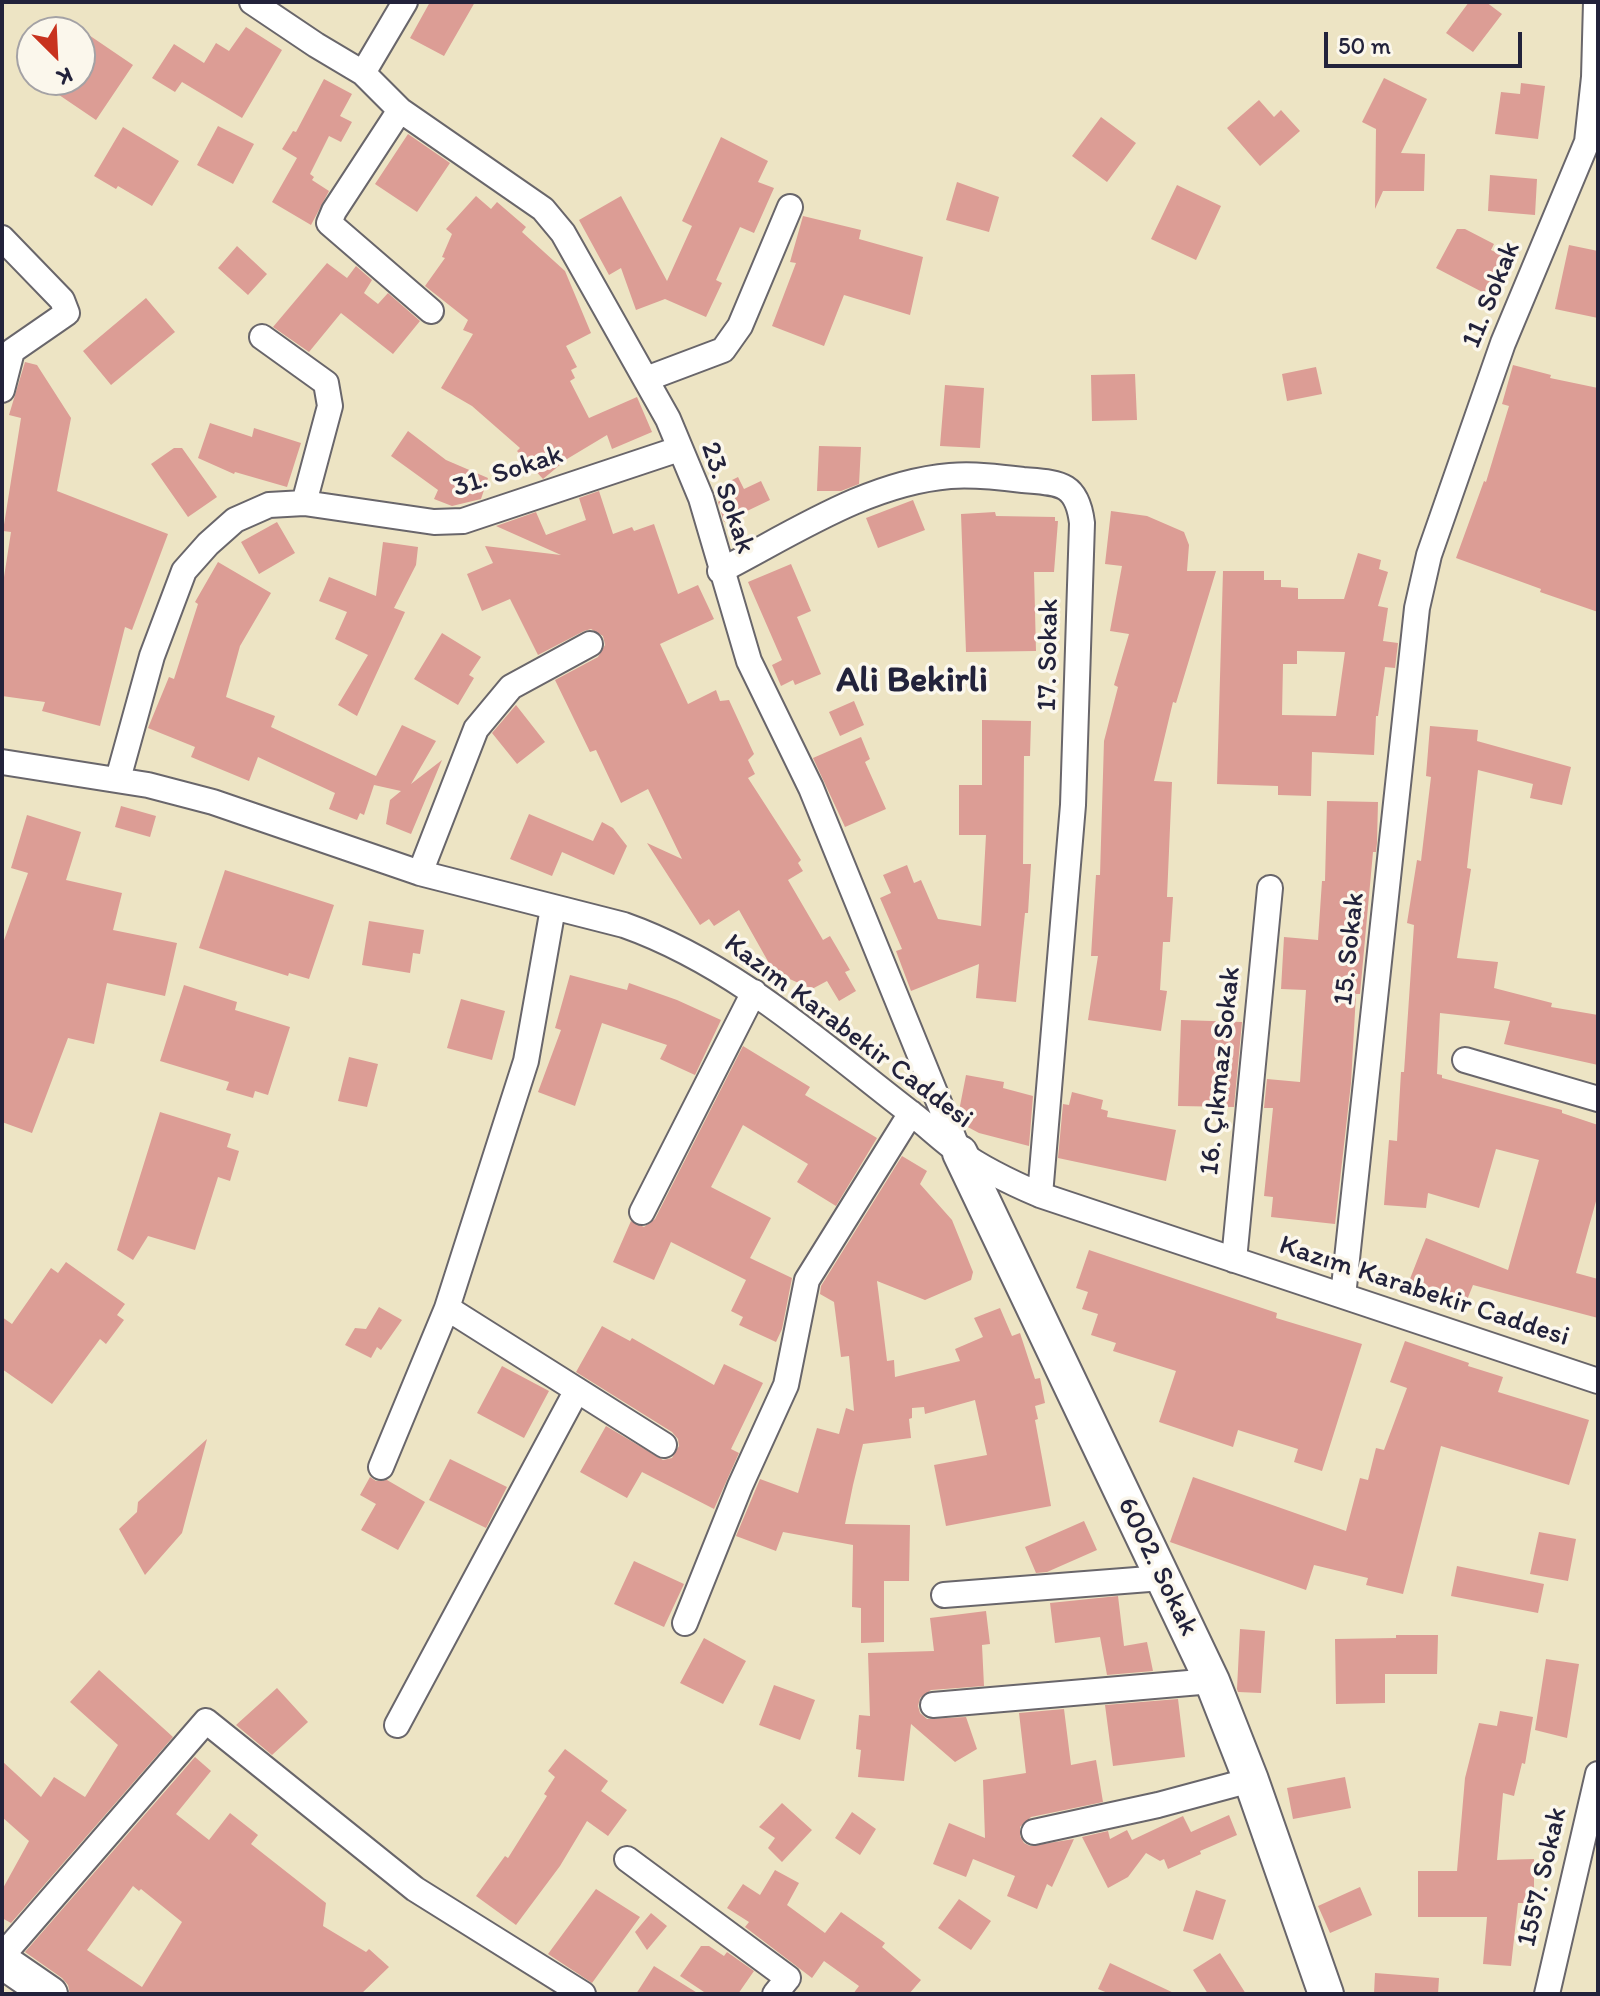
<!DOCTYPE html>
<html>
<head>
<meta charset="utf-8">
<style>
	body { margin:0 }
	#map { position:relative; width:1600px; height:1996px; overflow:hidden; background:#ede4c4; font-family:Itim,sans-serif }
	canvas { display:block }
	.frame { position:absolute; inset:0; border:4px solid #22223b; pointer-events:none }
	.north { position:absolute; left:16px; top:16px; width:80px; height:80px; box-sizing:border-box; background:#fbf7ec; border:2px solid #a4a2a5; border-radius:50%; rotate:156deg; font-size:22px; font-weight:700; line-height:32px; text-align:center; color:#22223b }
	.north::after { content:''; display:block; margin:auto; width:28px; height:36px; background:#c8321e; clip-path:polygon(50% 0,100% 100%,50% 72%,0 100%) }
	.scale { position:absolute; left:1324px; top:32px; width:198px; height:36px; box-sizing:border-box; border:4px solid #22223b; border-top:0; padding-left:10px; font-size:24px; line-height:28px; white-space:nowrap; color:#22223b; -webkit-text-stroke:6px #fbf7ec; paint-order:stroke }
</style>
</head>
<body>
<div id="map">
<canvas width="1600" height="1996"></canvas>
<div class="frame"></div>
<div class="north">K</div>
<div class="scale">50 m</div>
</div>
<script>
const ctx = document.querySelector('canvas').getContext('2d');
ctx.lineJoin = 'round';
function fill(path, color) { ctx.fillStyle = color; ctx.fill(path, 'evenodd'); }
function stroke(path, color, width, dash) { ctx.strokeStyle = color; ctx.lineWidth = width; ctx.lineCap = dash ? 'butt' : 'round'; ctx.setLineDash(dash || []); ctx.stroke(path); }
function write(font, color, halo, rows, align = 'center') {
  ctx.font = font + ' Itim,sans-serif'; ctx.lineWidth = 7; ctx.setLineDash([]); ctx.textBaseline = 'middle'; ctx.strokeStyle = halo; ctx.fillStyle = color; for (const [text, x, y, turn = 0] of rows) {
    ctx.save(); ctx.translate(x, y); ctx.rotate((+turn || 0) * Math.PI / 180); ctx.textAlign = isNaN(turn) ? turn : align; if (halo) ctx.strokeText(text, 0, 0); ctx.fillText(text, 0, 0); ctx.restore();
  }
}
const building = new Path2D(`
	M430 2H475L444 56 410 38Z
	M1469 2H1486L1502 14 1473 52 1446 33Z
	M246 27 282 50 242 118 182 82 175 92 152 78 174 44 204 63 216 43 229 51Z
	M80 29 133 65 96 120 37 80H80Z
	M1384 78 1427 99 1401 153 1425 154 1424 191H1383L1375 209 1376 129 1362 122Z
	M324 79 352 94 340 116 352 122 341 142 329 136 310 174 314 177 312 180 329 191 311 225 272 202 297 158 282 149 293 131 296 132Z
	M1521 83 1545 86 1538 139 1495 134 1501 92 1520 94Z
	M1259 100 1274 117 1281 110 1300 131 1260 166 1227 128Z
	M1101 117 1136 143 1107 182 1072 156Z
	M218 126 254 144 233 184 197 165Z
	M123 127 179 161 152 206 118 186 116 189 94 176Z
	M408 134 450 163 417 212 375 184Z
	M721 137 768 161 758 182 774 188 754 233 740 227 716 280 722 283 706 317 665 299 636 310 621 268 609 275 579 220 621 196 667 281 692 226 682 221Z
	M1490 175 1537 179 1535 215 1488 211Z
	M957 182 999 197 989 232 946 220Z
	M1177 185 1221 206 1196 260 1151 239Z
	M476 196 491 209 497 202 526 227 522 232 565 271 591 333 566 346 577 367 571 370 575 378 570 381 589 418 637 397 652 432 612 449 607 435 567 459 543 479 517 451 520 448 472 406 441 388 473 334 463 330 468 320 425 286 445 258 442 257 452 234 446 229Z
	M803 216 861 230 859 239 923 257 910 315 844 295 824 346 772 326 796 263 790 262Z
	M1457 229H1465L1494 244 1491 250 1508 258 1488 295 1436 268Z
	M1569 245 1598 251V318L1555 309Z
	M237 246 267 274 248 295 218 268Z
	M327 263 347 278 356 266 372 280 364 293 378 304 388 293 420 321 393 354 341 313 309 352 273 327Z
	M146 298 175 332 111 385 83 351Z
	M25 362 37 365 71 418 57 491 168 534 132 630 125 627 100 726 42 711 45 702 2 696V590L11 532 3 531 21 418 9 415Z
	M1513 365 1551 375 1550 378 1598 388V612L1540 592 1541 589 1456 558 1484 481 1486 482 1509 406 1502 404Z
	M1316 367 1322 394 1287 401 1282 374Z
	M1135 374 1137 420 1092 421 1091 375Z
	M945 385 984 388 980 448 940 446Z
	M210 423 252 437 254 428 301 443 287 487 235 472 234 474 198 458Z
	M408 431 446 460 488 478 481 499 452 506 434 499 438 490 391 456Z
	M819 446 861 447 859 484 841 491H817Z
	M174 448H182L217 497 188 517 151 464Z
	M738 477 744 489 761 481 770 500 724 522 718 502 721 500 716 488Z
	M599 491 613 534 632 527 634 531 654 524 678 594 698 585 714 619 660 644 688 704 716 690 720 701 729 700 754 754 748 760 755 774 748 778 801 860 798 863 803 871 788 880 823 940 830 936 850 970 845 972 856 991 839 1001 827 981 812 989 774 972 739 910 714 926 709 919 700 925 647 843 682 859 648 789 621 803 596 750 590 752 555 680 598 657 605 645 603 636 591 629 584 631 538 655 510 599 482 611 467 574 493 563 485 546 561 555 496 526 536 512 546 535 586 520 579 498Z
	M913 500 925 530 878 548 866 518Z
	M1111 511 1147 516 1184 532 1189 545 1187 571H1216L1176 703 1173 702 1154 781 1172 782 1167 897H1173L1170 942H1163L1160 990 1167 991 1161 1031 1088 1020 1098 956H1091L1096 875H1100L1104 741 1118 687 1114 685 1129 634 1110 631 1122 566 1105 564Z
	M995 512 996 516 1055 517V521H1058L1054 572H1034L1036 651 966 652 961 514Z
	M277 522 295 553 259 574 241 542Z
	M383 542 418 547 416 565 394 608 405 612 357 716 338 705 368 655 335 639 347 612 319 601 329 577 376 596Z
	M1358 553 1381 560 1379 569 1388 572 1378 606 1388 608 1383 641 1398 643 1395 668 1385 667 1378 716H1376L1374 755 1312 752 1311 796 1278 795V786L1217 784 1223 571H1264V580H1281V587L1298 588V599H1344ZM1297 651 1345 652 1336 716 1282 715 1283 664H1297Z
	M218 562 271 593 240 646 226 697 275 716 271 727 376 776 402 725 436 741 411 784 442 760 411 834 386 824 390 800 401 791 374 785 364 815 360 813 357 820 329 809 335 793 258 757 249 781 191 757 195 747 148 728 169 677 174 679 198 604 195 602Z
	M791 564 811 611 797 617 821 674 795 685 793 680 781 686 772 665 782 660 748 582Z
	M442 633 481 657 469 675 474 678 458 705 414 679Z
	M854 701 864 725 840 736 829 712Z
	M516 705 545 742 517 764 492 733Z
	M982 720 1031 721 1030 756H1024L1023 864H1031L1028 913H1025L1016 1002 976 998 979 964 911 991 896 951 902 949 880 898 891 893 883 875 907 865 914 883 921 880 938 919 981 926 986 835H959V785H982Z
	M1430 726 1478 730 1477 741 1571 767 1562 805 1530 798 1533 784 1478 770 1467 868 1471 869 1457 958 1498 962 1494 988 1552 1003 1551 1007 1598 1015V1065L1504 1044 1510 1021 1440 1013 1437 1074 1442 1075V1078L1562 1110V1113L1598 1125V1194L1576 1273 1598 1279V1318L1473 1285 1463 1310 1406 1289 1426 1238 1508 1270 1539 1160 1496 1149 1479 1208 1428 1193 1426 1208 1384 1205 1389 1140 1397 1141 1401 1072H1404L1414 925 1407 923 1417 860 1421 861 1431 777 1426 776Z
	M861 737 870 759 865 762 886 809 845 827 813 758Z
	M1327 801 1378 802 1377 843 1376 852H1373L1360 994H1356L1351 1083 1335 1224 1271 1217 1273 1197 1264 1196 1273 1108H1264L1267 1079 1300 1082 1306 990 1281 989 1284 937 1318 940 1322 881H1325Z
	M121 806 156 816 150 837 115 827Z
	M529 814 593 841 602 822 613 828 627 846 614 875 562 852 552 876 510 859Z
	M27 815 81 832 66 880 122 893 113 930 177 943 165 996 107 983 94 1044 68 1038 32 1133 2 1122V946L28 873 11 868Z
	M225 870 334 905 309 979 289 973 288 976 199 948Z
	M369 921 424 930 420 954 413 953 410 973 362 965Z
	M570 975 627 990 629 983 677 1000 721 1020 695 1075 660 1059 667 1045 602 1023 575 1106 538 1092 561 1030 555 1028Z
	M184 985 237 1002 235 1010 290 1027 268 1095 255 1091 253 1098 226 1090 229 1082 160 1061Z
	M461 999 505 1011 492 1060 447 1048Z
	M1181 1020 1242 1022 1234 1107 1178 1106Z
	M743 1046 810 1087 805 1095 877 1138 836 1206 797 1182 808 1164 743 1125 711 1187 771 1218 750 1258 792 1278 782 1329 776 1342 739 1325 743 1317 731 1311 746 1280 671 1242 654 1280 613 1262 631 1221 644 1227 655 1219Z
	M349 1057 378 1064 367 1107 338 1101Z
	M966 1075 1004 1082 1003 1088 1033 1096 1029 1146 979 1133 964 1125 959 1111Z
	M1072 1092 1103 1100 1101 1109 1108 1111 1107 1117 1176 1130 1166 1181 1058 1158 1063 1104 1069 1105Z
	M160 1112 231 1134 227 1147 239 1151 230 1181 218 1177 195 1250 148 1236 133 1260 117 1250Z
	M902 1156 927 1171 920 1184 952 1220 973 1272 971 1280 925 1300 877 1281 887 1361 894 1360 895 1377 960 1361 955 1349 983 1337 974 1318 1000 1308 1012 1336 1020 1333 1035 1379 1040 1378 1045 1403 1035 1406 1038 1419 1035 1420 1051 1506 946 1526 934 1465 987 1455 975 1400 925 1414 924 1407 912 1408V1418L909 1419 911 1438 863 1444 853 1485 845 1524 910 1525 909 1581H884V1642L861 1643V1608L852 1607 853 1545 783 1532 776 1551 736 1536 760 1479 798 1493 817 1428 839 1434 846 1408 854 1411 849 1356 841 1357 834 1302 820 1294 821 1286Z
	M1089 1250 1277 1313 1276 1318 1362 1344 1322 1471 1294 1462 1298 1449 1238 1430 1233 1447 1159 1422 1176 1371 1113 1351 1116 1343 1091 1335 1098 1314 1082 1309 1088 1292 1076 1288Z
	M66 1262 125 1304 117 1315 124 1320 106 1344 100 1339 52 1404 2 1369V1317L12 1324 51 1268 58 1273Z
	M379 1307 402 1320 381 1350 377 1347 371 1358 345 1345 355 1328 366 1329Z
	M602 1326 630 1341 632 1338 714 1385 724 1364 763 1383 731 1449 739 1453 714 1509 642 1472 627 1498 580 1472 606 1426 663 1460 672 1458 679 1446 678 1439 672 1432 576 1372Z
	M1405 1341 1469 1363 1468 1366 1503 1377 1498 1392 1589 1420 1569 1485 1441 1446 1403 1594 1366 1585 1368 1578 1314 1565 1306 1590 1170 1542 1193 1477 1346 1531 1360 1478 1368 1480 1376 1448 1384 1450 1407 1388 1390 1382Z
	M502 1366 549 1391 524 1438 477 1413Z
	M207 1439 182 1533 145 1575 119 1529 137 1512 138 1502Z
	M450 1459 507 1487 486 1528 429 1500Z
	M370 1477 376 1481 387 1480 425 1502 398 1550 361 1530 376 1504 360 1495Z
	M1084 1521 1097 1550 1047 1572 1036 1573 1025 1547Z
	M1539 1532 1576 1539 1568 1581 1530 1574Z
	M634 1561 684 1584 664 1627 614 1604Z
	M1457 1566 1544 1584 1538 1613 1451 1596Z
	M1118 1596 1124 1646 1147 1642 1153 1671 1107 1675 1100 1637 1055 1643 1050 1603Z
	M986 1611 990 1644 982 1645 984 1686 931 1690 920 1698 918 1706 920 1713 927 1719 966 1717 977 1749 955 1762 911 1724 904 1781 858 1777 861 1750 856 1749 859 1715 870 1716 868 1653 934 1651 930 1618Z
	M1240 1629 1265 1631 1261 1693 1238 1692 1237 1689Z
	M1396 1635H1438L1437 1674H1385V1703L1336 1704 1335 1639 1396 1638Z
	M704 1638 746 1661 723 1704 680 1683Z
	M1546 1659 1579 1664 1567 1738 1535 1730Z
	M99 1670 173 1737 11 1923 2 1918V1890L29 1841 2 1817V1761L41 1797 54 1777 85 1797 118 1745 70 1702Z
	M774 1685 815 1700 800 1740 759 1725Z
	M277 1688 308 1722 272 1755 236 1725Z
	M1178 1699 1185 1757 1113 1766 1105 1705Z
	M1064 1709 1071 1765 1096 1760 1103 1802 1031 1817 1020 1827V1836L1024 1843 1030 1846 1074 1839 1052 1887 1047 1884 1037 1909 1007 1896 1015 1876 973 1859 966 1877 933 1864 949 1823 985 1838 983 1780 1026 1773 1019 1713Z
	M1500 1711 1533 1717 1525 1764 1522 1763 1514 1796 1503 1793 1497 1860 1534 1859V1903H1518L1511 1966 1483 1964 1487 1917H1418V1871H1457L1465 1778 1479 1723 1497 1726Z
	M565 1749 608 1781 601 1791 627 1810 608 1836 587 1821 560 1866 516 1925 476 1896 505 1856 508 1858 547 1796 544 1794 555 1777 548 1771Z
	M195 1757 211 1771 176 1814 209 1840 230 1813 258 1835 251 1844 326 1903 323 1926 366 1952 369 1949 389 1967 361 1994H70L68 1985 62 1978 25 1952ZM133 1886 139 1891 141 1889 182 1922 142 1987 87 1950Z
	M1345 1777 1351 1808 1293 1819 1287 1788Z
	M782 1803 812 1830 782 1862 768 1848 775 1838 759 1827Z
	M852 1812 876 1829 860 1855 835 1838Z
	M1229 1815 1237 1835 1200 1851 1201 1854 1168 1869 1164 1859 1160 1861 1146 1853 1128 1877 1108 1888 1082 1837 1108 1831 1110 1839 1127 1830 1132 1840 1183 1816 1191 1832Z
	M775 1870 799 1883 787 1905 825 1933 841 1912 885 1943 882 1947 921 1980 909 1994H853L859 1986 824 1961 812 1978 745 1927 749 1922 727 1908 743 1884 760 1895Z
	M1360 1887 1372 1915 1330 1933 1318 1906Z
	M596 1889 640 1917 592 1983 548 1954Z
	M1196 1890 1226 1900 1213 1940 1183 1931Z
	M959 1899 991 1921 971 1950 938 1928Z
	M651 1913 667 1926 647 1950 635 1932Z
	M701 1946H709L724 1956 727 1952 754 1971 738 1994H707L680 1976Z
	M1220 1953 1246 1994H1208L1193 1970Z
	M1110 1963 1176 1994H1110L1098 1989Z
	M654 1966 699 1994H636Z
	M1375 1973 1439 1978 1438 1994H1374Z`);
const street = new Path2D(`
	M252 2 316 45 363 73 400 110 543 209 563 233 668 419 701 498 749 661 811 788 958 1149
	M363 73 405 2
	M400 110 334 211 329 223 431 311
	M2 238 62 300 67 313 12 351 2 390
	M262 337 326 383 330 406 304 503
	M646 379 723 350 740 326 790 207
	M720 571C792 534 867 483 950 476 974 474 999 477 1023 480 1059 483 1077 482 1082 523L1073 805 1040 1195
	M2 762 148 785 213 802 420 873 624 925C734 964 821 1044 912 1114 928 1126 943 1141 959 1152 984 1170 1012 1183 1040 1195L1598 1381
	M118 779 152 656 184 571 208 544 235 520 269 505 304 503 434 522 463 521 679 449
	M420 873 476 729 511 687 590 644
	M1465 1060 1598 1099
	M642 1212 754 992
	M1234 1260 1270 888
	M1343 1296 1417 608 1429 555 1503 343 1587 142 1594 77 1596 2
	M447 1308 664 1445
	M381 1467 447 1308 526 1061 553 908
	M944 1595 1162 1578
	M685 1623 740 1486 786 1385 807 1280 911 1113
	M933 1705 1212 1681
	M397 1725 577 1390
	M1034 1832 1158 1805 1251 1780
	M627 1859 788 1978 775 1994
	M2 1956 206 1721 415 1889 583 1994
	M1547 1994 1598 1774`);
const secondary = new Path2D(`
	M960 1153 1212 1681 1251 1780 1326 1994
	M2 1961 50 1994`);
const streetNames = [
	["11. Sokak",1492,295,-68],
	["31. Sokak",508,472,-18],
	["23. Sokak",727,498,71],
	["17. Sokak",1049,655,-89],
	["15. Sokak",1350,949,-84],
	["Kazım Karabekir Caddesi",848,1032,37],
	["16. Çıkmaz Sokak",1221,1071,-84],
	["Kazım Karabekir Caddesi",1424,1292,18],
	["6002. Sokak",1157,1567,64],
	["1557. Sokak",1543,1877,-77]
];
const districtNames = [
	["Ali Bekirli",912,682]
];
fill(building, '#dc9d95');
stroke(street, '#69666b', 28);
stroke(secondary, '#69666b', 38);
stroke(street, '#fff', 24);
stroke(secondary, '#fff', 34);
write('28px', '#22223b', '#fbf7ec', streetNames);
write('bold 36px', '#22223b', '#fbf7ec', districtNames);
</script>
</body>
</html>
